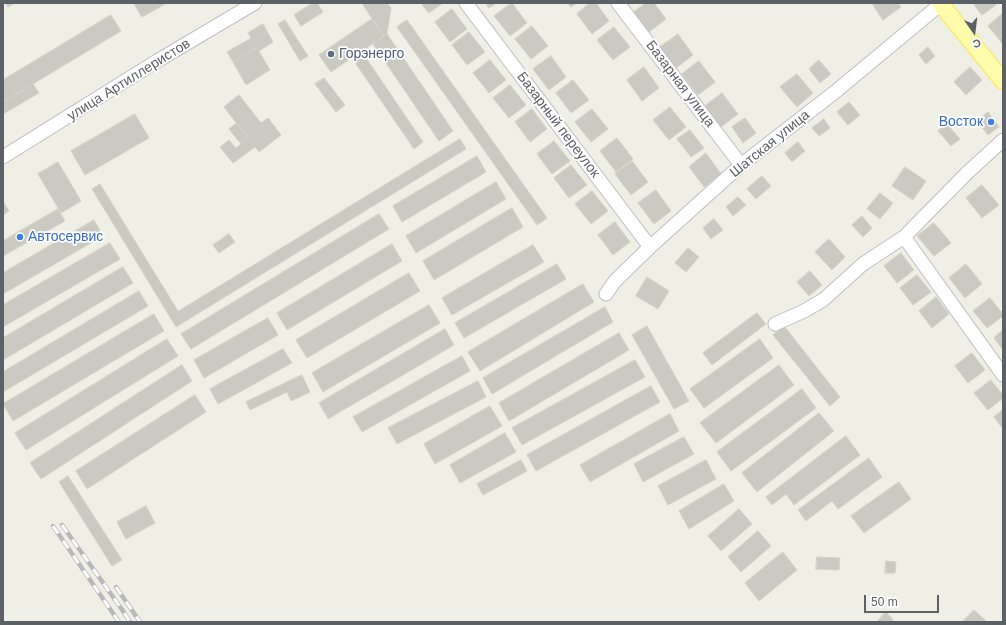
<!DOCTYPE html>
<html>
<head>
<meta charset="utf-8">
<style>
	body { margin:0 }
	#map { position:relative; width:1006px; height:625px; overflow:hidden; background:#f0efe5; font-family:Helvetica,sans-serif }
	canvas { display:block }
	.frame { position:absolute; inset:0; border:4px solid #5c6067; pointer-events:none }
	.north { position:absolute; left:954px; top:12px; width:40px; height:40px; -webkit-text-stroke:3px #fff; paint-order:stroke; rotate:166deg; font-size:11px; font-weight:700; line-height:16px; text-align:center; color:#5c6067 }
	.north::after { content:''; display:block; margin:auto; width:14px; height:18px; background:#5c6067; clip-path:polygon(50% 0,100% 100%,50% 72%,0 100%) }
	.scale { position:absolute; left:864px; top:595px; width:75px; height:18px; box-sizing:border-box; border:2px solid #5c6067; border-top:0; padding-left:5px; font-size:12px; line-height:14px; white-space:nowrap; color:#5c6067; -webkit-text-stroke:3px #fff; paint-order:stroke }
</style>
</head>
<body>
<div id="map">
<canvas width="1006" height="625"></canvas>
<div class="frame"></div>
<div class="north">С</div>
<div class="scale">50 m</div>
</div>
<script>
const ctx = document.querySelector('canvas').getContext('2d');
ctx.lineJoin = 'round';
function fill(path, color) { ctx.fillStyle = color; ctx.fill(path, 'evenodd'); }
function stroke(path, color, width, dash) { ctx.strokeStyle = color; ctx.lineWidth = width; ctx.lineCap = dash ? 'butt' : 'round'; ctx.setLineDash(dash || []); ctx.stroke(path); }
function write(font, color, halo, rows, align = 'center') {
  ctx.font = font + ' Helvetica,sans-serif'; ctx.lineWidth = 3.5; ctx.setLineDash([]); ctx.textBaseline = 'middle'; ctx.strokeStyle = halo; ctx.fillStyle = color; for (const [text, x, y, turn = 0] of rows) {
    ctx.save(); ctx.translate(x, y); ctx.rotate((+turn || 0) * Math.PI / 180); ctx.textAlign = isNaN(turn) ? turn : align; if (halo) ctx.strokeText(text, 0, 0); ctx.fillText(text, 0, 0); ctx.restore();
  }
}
const building = new Path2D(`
	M6 3H15L8 7Z
	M134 3H167L142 17Z
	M313 3H317L323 12 301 26 294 15Z
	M362 3H387L391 8 387 34 384 36Z
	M421 3H443L429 13Z
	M486 3H496L489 8Z
	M512 3 527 23 510 36 494 16Z
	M568 3H577L571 7Z
	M590 3H596L609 21 592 34 577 14Z
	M646 3H654L666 19 649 32 634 12Z
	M872 3H898L901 7 883 20Z
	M973 3H995L996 5 982 15Z
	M452 9 467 29 450 42 435 22Z
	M1003 13V34L998 38 988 26Z
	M111 15 121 31 3 102V80Z
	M372 19 384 36 331 72 319 55Z
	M285 20 308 56 300 61 278 24Z
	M407 20 547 218 537 225 397 27Z
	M263 24 273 42 259 51 257 48 233 62 227 52 251 38 248 33Z
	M532 26 548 46 531 59 515 39Z
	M614 27 630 47 613 60 597 40Z
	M469 32 485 52 467 65 452 45Z
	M387 34 453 131 439 141 373 44Z
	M678 34 693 55 676 68 660 47Z
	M1003 34V45L998 38Z
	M928 47 935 56 926 64 919 55Z
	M257 48 270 70 246 85 233 62Z
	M362 52 423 142 414 149 352 58Z
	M551 56 566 77 549 90 533 69Z
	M490 60 506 80 489 93 473 73Z
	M819 60 831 74 820 83 809 69Z
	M699 61 715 82 698 95 682 74Z
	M644 67 659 88 642 101 627 80Z
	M970 67 982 80 966 95 954 82Z
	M797 74 813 93 797 107 780 87Z
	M324 78 345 105 336 112 315 84Z
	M573 80 589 100 571 113 556 93Z
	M33 84 39 93 3 114V102Z
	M510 85 526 105 509 118 493 98Z
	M722 93 738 114 721 127 705 106Z
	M239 95 261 123 268 118 281 135 259 152 255 147 233 163 220 147 229 140 236 148 248 138 224 107Z
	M849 102 860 115 848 125 837 112Z
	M670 107 686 127 669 140 653 120Z
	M532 109 547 129 530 142 515 122Z
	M592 109 608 129 591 142 575 122Z
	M988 112 999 127 988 135 977 121Z
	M135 114 149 138 85 175 71 151Z
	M745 118 756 133 743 143 732 127Z
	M824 119 830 128 819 136 812 128Z
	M237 123 248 138 241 144 229 129Z
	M947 124 960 139 951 146 938 131Z
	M690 130 704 148 691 157 677 139Z
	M617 138 633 159 616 172 600 151Z
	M460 139 466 149 176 327 92 189 100 184 178 311Z
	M554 141 570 161 552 174 537 154Z
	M798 142 805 151 792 162 785 153Z
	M706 153 721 174 704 187 689 167Z
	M477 156 486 172 402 222 393 206Z
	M632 161 648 182 631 195 615 174Z
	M58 162 81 201 61 213 38 174Z
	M571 165 587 185 569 198 554 178Z
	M905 167 926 181 913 200 892 186Z
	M762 176 771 186 756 199 747 189Z
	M496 182 506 199 416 253 406 236Z
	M982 185 999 205 982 218 966 198Z
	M656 190 671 211 654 224 638 203Z
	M592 191 608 211 591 224 575 204Z
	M880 193 893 203 880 219 867 209Z
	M738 197 746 205 733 216 726 207Z
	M3 201 9 211 3 215Z
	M512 208 523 227 434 280 423 261Z
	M58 209 65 221 3 256V241Z
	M379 214 389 229 191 349 181 334Z
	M862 216 872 228 863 237 852 225Z
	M714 219 723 230 711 239 703 228Z
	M94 220 103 236 3 294V273Z
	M615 222 630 242 613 255 598 235Z
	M934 223 951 243 934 256 917 236Z
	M229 234 235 242 219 253 213 245Z
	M829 239 845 257 832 270 815 252Z
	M110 243 120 259 3 327V305Z
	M392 244 402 261 287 330 277 313Z
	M533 245 544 262 452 315 442 298Z
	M688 248 699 257 686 272 675 263Z
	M901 253 914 270 897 283 884 266Z
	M557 264 566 279 464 338 455 323Z
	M966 264 982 284 965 298 949 278Z
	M123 267 133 283 3 360V338Z
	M810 271 822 285 809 296 797 282Z
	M409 273 420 291 307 358 296 340Z
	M917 275 931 292 913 305 900 288Z
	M647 277 669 291 658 309 636 296Z
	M583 284 594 302 480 371 468 352Z
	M139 291 148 306 3 392V372Z
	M936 297 949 314 932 328 919 311Z
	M990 298 1003 314V316L987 328 973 311Z
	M429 305 440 323 323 392 312 373Z
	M605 307 613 322 492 394 483 378Z
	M757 313 766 324 712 365 703 353Z
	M154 314 164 331 13 421 3 404Z
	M268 318 278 335 204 378 194 360Z
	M647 326 689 401 674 409 632 335Z
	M784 326 840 397 830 406 773 335Z
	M445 329 454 345 328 419 319 403Z
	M1003 330V350L994 338Z
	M619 333 629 350 509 421 499 403Z
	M167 339 178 356 26 450 15 433Z
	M760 339 773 358 704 408 690 389Z
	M283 349 292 363 218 404 210 389Z
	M972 353 985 370 968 383 955 366Z
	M462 356 470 371 362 432 353 417Z
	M635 360 645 377 522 445 512 428Z
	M182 365 192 381 41 479 30 463Z
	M779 365 794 385 716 443 700 423Z
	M302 375 310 392 291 401 287 392 250 410 246 402Z
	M991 380 1003 395V398L988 410 974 393Z
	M478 381 486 397 397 444 388 428Z
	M651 386 660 402 536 471 527 455Z
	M802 389 816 408 731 471 717 452Z
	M195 395 206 412 87 489 76 471Z
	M490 406 502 426 435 464 424 444Z
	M1003 410V429L994 417Z
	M819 413 834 431 757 492 742 473Z
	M670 414 679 431 590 482 580 465Z
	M505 433 516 452 460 483 450 465Z
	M846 436 860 455 794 505 786 494 772 505 766 497Z
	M684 437 694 454 643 482 634 464Z
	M869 458 882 477 838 509 832 501 806 521 798 510Z
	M521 460 527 471 483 495 477 484Z
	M706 460 716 479 668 505 658 486Z
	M68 476 122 560 112 566 59 482Z
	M899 482 911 499 864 533 851 516Z
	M724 484 734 501 689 529 679 511Z
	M146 506 155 523 126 539 117 522Z
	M739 509 752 524 721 551 708 536Z
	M758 531 771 546 741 572 728 557Z
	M783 552 797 570 759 601 745 583Z
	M817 557 840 558 839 570 816 569Z
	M886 561 896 562 895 573H885Z
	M974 610 987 622H962Z
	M886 612 893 620 891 622H877Z`);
const minor = new Path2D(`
	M466 3 650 247
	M618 3 741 165
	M3 157 157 61 255 3
	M904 237 1003 375
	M606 294 615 281 650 247 741 165 835 92 942 3
	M775 324 804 311 823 300 863 264 904 237 968 172 1003 140`);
const major = new Path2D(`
	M940 3 1003 81`);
const rail = new Path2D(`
	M62 525 123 611 130 622
	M53 526 119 622
	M116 587 140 622`);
const markers = [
	[331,54,4,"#5c6f8a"],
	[991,122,4,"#3f7fe0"],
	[20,237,4,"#3f7fe0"]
];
const serviceNames = [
	["Горэнерго",339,54]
];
const streetNames = [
	["улица Артиллеристов",129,80,-32],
	["Базарная улица",680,84,53],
	["Базарный переулок",558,125,53],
	["Шатская улица",770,144,-39]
];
const shopNames = [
	["Восток",983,122],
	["Автосервис",28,237,"left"]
];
fill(building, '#cbcac2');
stroke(building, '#d6d2c2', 1);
stroke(minor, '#bcbec5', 15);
stroke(major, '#fee550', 18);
stroke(minor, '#fff', 13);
stroke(major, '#fffdab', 16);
stroke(rail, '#b8b9ba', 4.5);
stroke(rail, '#fff', 3, [9]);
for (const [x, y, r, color] of markers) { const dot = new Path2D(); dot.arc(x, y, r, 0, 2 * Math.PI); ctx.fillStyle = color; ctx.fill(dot); stroke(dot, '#fff', 1.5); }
write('14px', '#4e5e75', '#fff', serviceNames, 'left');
write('14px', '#5c6067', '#fff', streetNames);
write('14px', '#366cbe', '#fff', shopNames, 'right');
</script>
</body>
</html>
